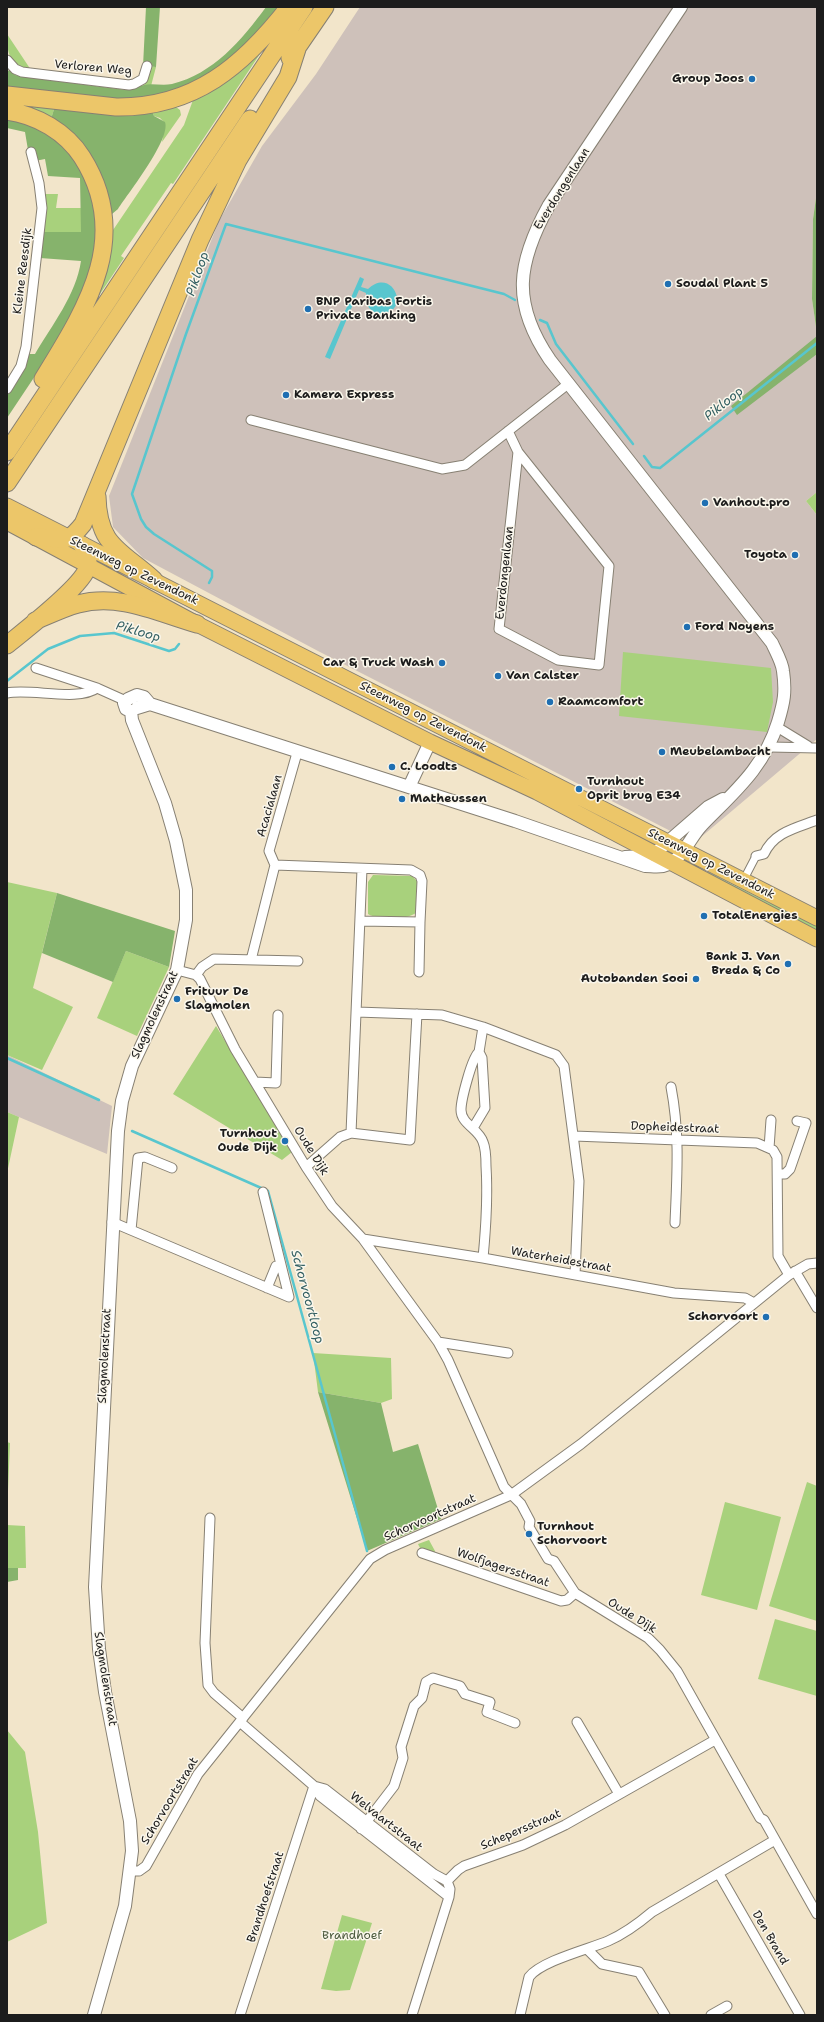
<!DOCTYPE html>
<html>
<head>
<meta charset="utf-8">
<style>
	body { margin:0 }
	#map { position:relative; width:824px; height:2022px; overflow:hidden; background:#f2e5ca; font-family:"Shantell Sans",sans-serif }
	canvas { display:block }
	.frame { position:absolute; inset:0; border:8px solid #1c1c1c; pointer-events:none }
</style>
</head>
<body>
<div id="map">
<canvas width="824" height="2022"></canvas>
<div class="frame"></div>
</div>
<script>
const ctx = document.querySelector('canvas').getContext('2d');
ctx.lineJoin = 'round';
function fill(path, color) { ctx.fillStyle = color; ctx.fill(path, 'evenodd'); }
function stroke(path, color, width, dash) { ctx.strokeStyle = color; ctx.lineWidth = width; ctx.lineCap = dash ? 'butt' : 'round'; ctx.setLineDash(dash || []); ctx.stroke(path); }
function write(font, color, halo, rows, align = 'center') {
  ctx.font = font + ' "Shantell Sans",sans-serif'; ctx.lineWidth = 3; ctx.setLineDash([]); ctx.textBaseline = 'middle'; ctx.strokeStyle = halo; ctx.fillStyle = color; for (const [text, x, y, turn = 0] of rows) {
    ctx.save(); ctx.translate(x, y); ctx.rotate((+turn || 0) * Math.PI / 180); ctx.textAlign = isNaN(turn) ? turn : align; if (halo) ctx.strokeText(text, 0, 0); ctx.fillText(text, 0, 0); ctx.restore();
  }
}
const industrial = new Path2D(`
	M360 7H817V191L813 219 812 299 817 334V492L806 501 817 515V739L694 843 318 651 143 558 113 527 109 496 219 221 262 146 316 74Z
	M7 1055 112 1106 107 1154 7 1112Z`);
const green = new Path2D(`
	M7 34 31 70C9 66 7 53 7 34Z
	M268 42 173 184 171 183 121 256 124 258 90 309 109 236 184 125 193 100Z
	M150 67H156L151 86 144 85 148 76Z
	M7 101 55 106 51 119Z
	M176 107 180 110 181 115 162 142 165 123 160 118 154 116 152 111Z
	M45 194H58L56 208H81V232H44Z
	M817 492V515L806 501Z
	M623 652 771 668 773 702 767 732 619 716Z
	M708 872 769 903 783 906 817 923V932L707 876Z
	M373 875 412 876 418 882 416 913C405 920 380 921 368 914V882Z
	M7 882 57 893 33 988 73 1007 42 1070 7 1055Z
	M126 951 169 967 137 1036 97 1018Z
	M216 1026 292 1152 282 1160 173 1094Z
	M7 1112 19 1117 7 1173Z
	M313 1353 391 1358 392 1399 381 1403 318 1392Z
	M7 1442 10 1443 7 1515Z
	M807 1482 817 1486V1621L769 1606Z
	M725 1502 781 1517 757 1610 701 1595Z
	M7 1525 25 1526 26 1568H7Z
	M429 1540 435 1551V1553L420 1548 418 1544Z
	M775 1619 817 1631V1696L758 1679Z
	M7 1730 25 1752 38 1832 47 1923 7 1942Z
	M342 1915 372 1923 350 1990 336 1991 321 1989Z`);
const forest = new Path2D(`
	M146 7H160L156 67 143 66Z
	M266 7H278L242 49 224 67 171 94 123 101 7 88V71L11 70 15 75 40 79 127 90C134 89 138 86 144 85 152 83 162 86 172 84 213 74 242 40 266 7Z
	M55 106 152 111 154 116 165 122C171 139 129 192 118 209L112 214 109 211V199L104 185 51 119Z
	M7 116 44 129 75 157 96 204 97 237 87 283 59 340 7 418V393L29 354H35C52 325 76 295 81 261L40 258 44 232H81L80 178 48 176 45 159 30 162 25 132 7 128Z
	M817 191V334L812 299 813 219Z
	M817 336V354L737 415 731 406Z
	M57 893 175 931 169 967 126 951 113 982 42 953Z
	M318 1392 381 1403 393 1452 418 1444 441 1519 367 1551Z
	M7 1568H18V1580L7 1582Z`);
const water = new Path2D(`
	M360 277 364 279 361 287 368 289C391 267 410 307 386 313 382 314 378 314 374 312 366 308 366 300 366 293L359 290 330 359 325 357Z`);
const stream = new Path2D(`
	M540 320 547 323 556 344 633 444
	M644 456 652 467 660 468 817 343
	M209 583 212 577V571L154 534 146 527 141 519 132 494 186 334 226 224 504 294 515 300
	M7 681 48 649 80 636 114 633 169 651 175 649 179 644
	M7 1058 99 1100
	M132 1131 268 1191 367 1551`);
const pedestrian = new Path2D(`
	M743 881 756 856`);
const minor = new Path2D(`
	M7 60 15 69 22 72 129 85 134 84 143 79 147 66
	M7 389 21 366 26 347 42 208 39 183 31 152
	M251 420 442 469 465 465 568 384
	M508 431 518 452 609 566 599 665 558 660 499 629 518 452
	M36 668 97 688 126 701
	M7 693C31 688 78 702 97 688
	M777 727 808 746
	M770 747 817 748
	M756 856 764 854C774 832 796 828 817 820
	M275 865 269 851 297 753
	M251 960 275 865 411 870 420 875 422 881 420 922 360 921
	M177 970 196 975 200 979 235 1049 306 1167 332 1206 363 1239 438 1342 448 1360 504 1487 521 1504 530 1521 529 1527 548 1559 554 1561 575 1593 648 1638 660 1650 677 1671 756 1811 760 1818 764 1820 817 1914
	M419 972 420 922
	M196 975 202 967 214 959 298 961
	M357 1012 442 1015 483 1027 556 1055 564 1066 579 1181 575 1275
	M483 1027 479 1052C472 1057 461 1100 461 1110 461 1124 479 1129 483 1142 486 1149 486 1158 486 1166 488 1197 486 1227 483 1258
	M255 1082 276 1083 278 1015
	M671 1087C680 1134 677 1175 675 1223
	M473 1128 485 1108 482 1058 479 1052
	M351 1133 362 869
	M574 1136 757 1143 773 1150 777 1157 778 1256 789 1275
	M769 1148 771 1120
	M306 1167 340 1137 351 1133 410 1140 417 1014
	M778 1174H785L790 1169 806 1123 797 1121
	M112 1222 289 1297 263 1192
	M131 1230 138 1158 145 1157 172 1168
	M363 1239 483 1258 674 1293 745 1298 754 1303
	M795 1271 817 1308
	M267 1288 276 1266
	M438 1342 508 1353
	M210 1518 205 1643 208 1685 214 1693 243 1718
	M422 1553 561 1601 567 1600 575 1593
	M240 1722 314 1786 320 1796 449 1897
	M577 1722 619 1794
	M314 1786 325 1789 434 1874 447 1881 458 1870 464 1866 523 1845 565 1825 715 1740
	M361 1829 394 1786 403 1758 401 1747 414 1706 422 1698 426 1682 433 1678 460 1686 465 1694 490 1702 487 1712 515 1723
	M130 1871H139L146 1866 198 1774 370 1559 385 1550 511 1495 581 1444 789 1275 808 1264 817 1263
	M719 1874 800 2015
	M587 1949 602 1964 639 1972 665 2015
	M240 2015 314 1786
	M412 2015 449 1897 450 1889 447 1881
	M520 2015 529 1977C541 1961 589 1949 608 1941 624 1934 639 1923 652 1912L775 1840
	M711 2015 727 2006`);
const tertiary = new Path2D(`
	M137 708 150 704 515 821 645 866C651 866 657 867 663 866 681 863 690 837 702 825 734 792 764 768 778 722 784 702 786 692 783 671 782 662 776 652 772 643L550 360C511 303 517 263 549 205L681 7
	M131 711 126 709 124 703 128 699 137 695 144 697 150 704
	M409 787 430 742
	M625 857 645 856 655 853 708 807 723 799
	M94 2015 125 1906 132 1851 130 1821 105 1692 99 1649 95 1587 118 1131 122 1101 132 1066 177 970 186 920V890L176 841 165 803 132 720 131 711`);
const primary = new Path2D(`
	M7 506 817 918
	M7 522 197 624 430 742 537 792 817 939`);
const motorway = new Path2D(`
	M290 58 325 7
	M7 95 116 107C194 108 243 66 289 7
	M7 111C37 115 66 132 82 157 133 237 86 309 43 379
	M7 452 304 7
	M7 483 250 119
	M97 496C98 547 121 550 154 580
	M36 537C62 537 64 548 83 524L200 240 238 160 288 77 297 49
	M35 621C49 615 63 608 78 604 120 593 158 613 197 624
	M7 645C24 631 84 585 88 566 89 559 85 552 82 545`);
const markers = [
	[752,79,4,"#1f6fb2"],
	[668,284,4,"#1f6fb2"],
	[308,309,4,"#1f6fb2"],
	[286,395,4,"#1f6fb2"],
	[705,503,4,"#1f6fb2"],
	[795,555,4,"#1f6fb2"],
	[687,627,4,"#1f6fb2"],
	[442,663,4,"#1f6fb2"],
	[498,676,4,"#1f6fb2"],
	[550,702,4,"#1f6fb2"],
	[662,752,4,"#1f6fb2"],
	[392,767,4,"#1f6fb2"],
	[579,789,4,"#1f6fb2"],
	[402,799,4,"#1f6fb2"],
	[704,916,4,"#1f6fb2"],
	[788,964,4,"#1f6fb2"],
	[696,979,4,"#1f6fb2"],
	[177,999,4,"#1f6fb2"],
	[285,1141,4,"#1f6fb2"],
	[766,1317,4,"#1f6fb2"],
	[529,1534,4,"#1f6fb2"]
];
const streetNames = [
	["Verloren Weg",93,68,5],
	["Everdongenlaan",562,189,-58],
	["Kleine Reesdijk",23,271,-83],
	["Steenweg op Zevendonk",134,571,26],
	["Everdongenlaan",505,573,-84],
	["Steenweg op Zevendonk",423,717,27],
	["Acacialaan",270,806,-74],
	["Steenweg op Zevendonk",711,864,27],
	["Slagmolenstraat",155,1015,-65],
	["Dopheidestraat",675,1128,2],
	["Oude Dijk",311,1151,58],
	["Waterheidestraat",561,1260,10],
	["Slagmolenstraat",105,1356,-87],
	["Schorvoortstraat",430,1518,-24],
	["Wolfjagersstraat",503,1568,19],
	["Oude Dijk",632,1616,32],
	["Slagmolenstraat",105,1679,81],
	["Schorvoortstraat",170,1801,-59],
	["Welvaartstraat",386,1822,38],
	["Schepersstraat",521,1830,-23],
	["Brandhoefstraat",266,1897,-72],
	["Den Brand",770,1938,60]
];
const poiNames = [
	["Group Joos",744,79,"right"],
	["Soudal Plant 5",676,284],
	["BNP Paribas Fortis",316,302],
	["Private Banking",316,316],
	["Kamera Express",294,395],
	["Vanhout.pro",713,503],
	["Toyota",787,555,"right"],
	["Ford Noyens",695,627],
	["Car & Truck Wash",434,663,"right"],
	["Van Calster",506,676],
	["Raamcomfort",558,702],
	["Meubelambacht",670,752],
	["C. Loodts",400,767],
	["Turnhout",587,782],
	["Oprit brug E34",587,796],
	["Matheussen",410,799],
	["TotalEnergies",712,916],
	["Bank J. Van",780,957,"right"],
	["Breda & Co",780,971,"right"],
	["Autobanden Sooi",688,979,"right"],
	["Frituur De",185,992],
	["Slagmolen",185,1006],
	["Turnhout",277,1134,"right"],
	["Oude Dijk",277,1148,"right"],
	["Schorvoort",758,1317,"right"],
	["Turnhout",537,1527],
	["Schorvoort",537,1541]
];
const parkNames = [
	["Brandhoef",352,1936]
];
const waterNames = [
	["Pikloop",198,274,-71],
	["Pikloop",724,404,-39],
	["Pikloop",138,632,16],
	["Schorvoortloop",307,1297,75]
];
fill(industrial, '#cec1ba');
fill(green, '#a8d17c');
fill(forest, '#86b36c');
fill(water, '#58c6ce');
stroke(stream, '#58c6ce', 2.5);
stroke(pedestrian, '#878073', 9);
stroke(minor, '#878073', 11);
stroke(tertiary, '#878073', 14);
stroke(primary, '#878073', 17);
stroke(motorway, '#878073', 19);
stroke(pedestrian, '#fff', 7);
stroke(minor, '#fff', 9);
stroke(tertiary, '#fff', 12);
stroke(primary, '#ecc669', 15);
stroke(motorway, '#ecc669', 17);
for (const [x, y, r, color] of markers) { const dot = new Path2D(); dot.arc(x, y, r, 0, 2 * Math.PI); ctx.fillStyle = color; ctx.fill(dot); stroke(dot, '#fbf7ec', 1.5); }
write('12px', '#1c1c1c', '#fbf7ec', streetNames);
write('bold 12px', '#1c1c1c', '#fbf7ec', poiNames, 'left');
write('12px', '#4d5b3e', '#fbf7ec', parkNames);
write('italic 13px', '#346063', '#fbf7ec', waterNames);
</script>
</body>
</html>
